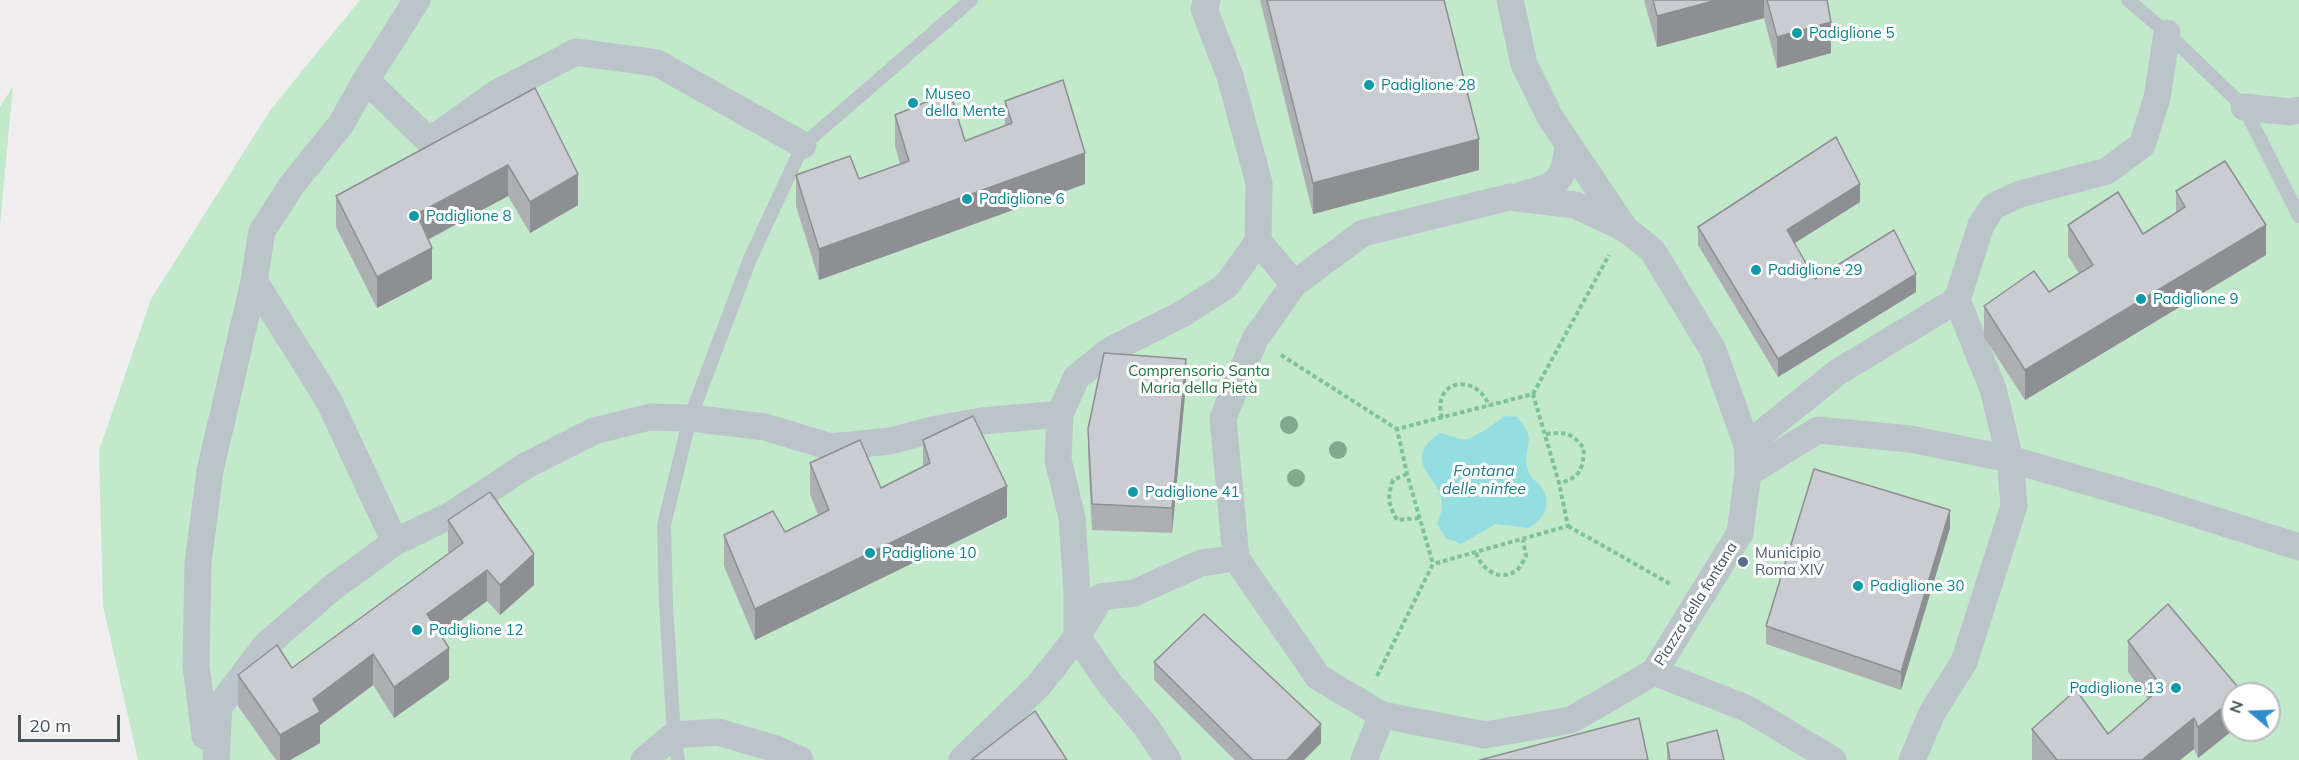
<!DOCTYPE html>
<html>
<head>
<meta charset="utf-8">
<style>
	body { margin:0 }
	#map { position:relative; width:2299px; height:760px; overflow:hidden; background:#f1eeef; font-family:Mulish,sans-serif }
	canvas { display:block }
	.north { position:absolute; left:2221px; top:682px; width:60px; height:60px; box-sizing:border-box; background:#fff; border:2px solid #b6bbbd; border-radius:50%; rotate:289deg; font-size:16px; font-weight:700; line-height:24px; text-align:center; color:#495459 }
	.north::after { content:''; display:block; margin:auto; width:21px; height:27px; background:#2e8ccb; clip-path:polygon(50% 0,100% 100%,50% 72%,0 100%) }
	.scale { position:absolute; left:18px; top:715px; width:102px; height:27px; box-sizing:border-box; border:3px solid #495459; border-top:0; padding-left:8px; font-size:18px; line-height:21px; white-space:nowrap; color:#495459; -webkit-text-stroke:4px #fff; paint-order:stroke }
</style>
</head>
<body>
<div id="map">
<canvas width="2299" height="760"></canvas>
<div class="north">N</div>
<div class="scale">20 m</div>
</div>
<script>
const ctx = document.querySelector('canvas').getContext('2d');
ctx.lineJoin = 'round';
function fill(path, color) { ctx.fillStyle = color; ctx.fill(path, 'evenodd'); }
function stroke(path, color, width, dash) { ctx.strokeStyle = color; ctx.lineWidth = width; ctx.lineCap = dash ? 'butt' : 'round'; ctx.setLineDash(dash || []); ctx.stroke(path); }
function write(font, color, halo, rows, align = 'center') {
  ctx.font = font + ' Mulish,sans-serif'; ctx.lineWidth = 6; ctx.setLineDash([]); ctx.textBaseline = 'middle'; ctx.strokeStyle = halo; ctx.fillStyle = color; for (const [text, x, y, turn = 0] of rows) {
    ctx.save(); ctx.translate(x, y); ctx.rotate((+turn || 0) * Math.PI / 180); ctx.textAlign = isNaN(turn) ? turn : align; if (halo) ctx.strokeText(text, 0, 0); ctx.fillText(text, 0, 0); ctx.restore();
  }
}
const green = new Path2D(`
	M360 0H2299V760H138L103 606 99 451 151 299 271 109ZM2233 694H2269V730H2233Z
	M13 86 0 225V107Z`);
const water = new Path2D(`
	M1504 416 1517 417C1540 443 1521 444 1528 470 1530 479 1538 481 1542 488 1553 506 1543 519 1529 528L1496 524 1461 544 1446 538 1437 524C1456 486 1415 477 1423 451 1425 444 1434 438 1439 433 1448 434 1458 440 1467 439 1474 438 1498 422 1504 416Z`);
const path = new Path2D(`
	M1281 355 1397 429
	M1533 394 1609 255
	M1442 418C1431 378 1478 373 1489 406
	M1546 434C1567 432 1570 432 1584 448 1583 468 1581 478 1559 483
	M1407 474 1393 480C1387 498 1388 503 1397 520L1419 518
	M1568 526 1672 585
	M1476 553C1482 571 1502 583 1518 569 1521 566 1524 560 1526 556L1523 540
	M1377 676 1433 564 1407 474 1397 429 1533 394 1559 483 1568 526 1433 564`);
const lane = new Path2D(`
	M2128 0 2167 33 2244 107 2299 216
	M678 760 674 735 666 605 664 525 690 418 750 259 803 145 971 0`);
const street = new Path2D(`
	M1510 0 1524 64 1550 117 1624 227
	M366 80 429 141 497 93 576 52 657 63 803 145
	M2244 107 2290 112 2299 110
	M1521 195C1555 186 1564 184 1568 146
	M1510 197 1575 205 1624 228 1652 250 1713 350 1747 445 1748 473 1740 533 1654 672 1571 720 1485 735 1382 715 1318 677 1236 558 1223 418 1255 339 1294 284 1363 233Z
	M1258 241 1294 284
	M254 281 329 401 395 542
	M1747 445 1838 372 1957 300
	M1748 473 1818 430 1910 439 2010 459 2161 503 2299 547
	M1654 672 1748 709 1833 760
	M205 736 196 666 198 563 210 471 254 281 262 231 291 186 341 124 366 80 417 0
	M216 760 219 707 265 646 332 588 395 542 449 516 527 465 594 431 650 417 690 418 765 427 831 447 890 441 936 429 982 421 1060 414
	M644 760 674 735 718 732 776 749 800 760
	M962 760 1039 685 1077 637 1101 597 1134 593 1201 563 1236 558
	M1168 760 1148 729 1110 684 1077 637V592L1072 518 1058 460 1060 414 1076 378 1109 351 1184 313 1227 285 1258 241 1259 183 1230 76 1204 9 1207 0
	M1364 760 1382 715
	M1912 760 1932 713 1964 662 2014 506 2010 459 1993 389 1957 300 1981 225 1994 206 2020 194 2107 171 2142 145 2157 98 2167 33`);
const trees = [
	[1289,425],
	[1338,450],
	[1296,478]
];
const wall = new Path2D(`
	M1260 0H1444L1479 170 1313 214Z
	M1644 0H1827L1831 53 1777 68 1764 18 1657 47Z
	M535 88 578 205 530 233 508 196 428 240 432 279 377 308 336 227V196Z
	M1005 101 1085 184 819 280 796 206V175L859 179 900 164 895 146V115L965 141 1005 125Z
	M2176 191 2266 255 2025 400 1984 337V306L2049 292 2079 273 2068 256V225L2143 234 2176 213Z
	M1860 202 1794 243 1815 279 1916 292 1778 377 1698 245V227Z
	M1186 384 1172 533 1092 530 1088 454V429Z
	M923 440 1007 517 755 640 724 566V535L785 532 818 515 810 494V463L881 488 923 467Z
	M448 520 534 585 500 615 487 601 441 635 449 679 394 718 373 685 320 725V743L290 760H276L238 706V675L292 668 449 553 448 551Z
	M1950 528 1901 690 1766 644V626Z
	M2128 641 2242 694H2233V730L2198 758 2194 749 2180 760H2032V729L2108 734 2148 699 2128 672Z
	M1154 662 1321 743 1304 760H1235L1154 680Z
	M1667 743 1724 760H1667Z`);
const shadedWall = new Path2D(`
	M1717 0H1764V18L1657 47V16Z
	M1831 22V53L1777 68V37Z
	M1479 139V170L1313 214V183Z
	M1085 153V184L819 280V249Z
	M508 165V196L417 245V214Z
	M578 174V205L530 233V202Z
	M1860 184V202L1787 248V230Z
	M2266 225V255L2025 400V370Z
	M432 248V279L377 308V277Z
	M1916 274V292L1778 377V359Z
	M1186 359V384L1172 533V508Z
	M1007 486V517L755 640V609Z
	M1950 510V528L1901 690V672Z
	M534 554V585L500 615V585Z
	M487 570V601L427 645V614Z
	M449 648V679L394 718V687Z
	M373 654V685L320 725V743L290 760H280V735L313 699Z
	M2233 699V730L2198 758V727Z
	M2194 718V749L2180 760H2142Z
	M1321 724V743L1304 760H1287Z`);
const building = new Path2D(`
	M1267 0H1444L1479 139 1313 183Z
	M1653 0H1717L1657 16Z
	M1767 0H1827L1831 22 1777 37Z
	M1063 80 1085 153 819 249 796 175 850 156 859 179 909 161 895 115 950 92 965 141 1012 123 1005 101Z
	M535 88 578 174 530 202 508 165 417 214 432 248 377 277 336 196Z
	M1836 137 1860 184 1787 230 1815 279 1894 230 1916 274 1778 359 1698 227Z
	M2225 161 2266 225 2025 370 1984 306 2034 271 2049 292 2093 265 2068 225 2118 192 2143 234 2185 207 2176 191Z
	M1104 353 1186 359 1172 508 1092 504 1088 429Z
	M973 416 1007 486 755 609 724 535 773 511 785 532 829 510 810 463 860 440 881 488 930 463 923 440Z
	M1814 469 1950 510 1901 672 1766 626Z
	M490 492 534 554 500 585 487 570 427 614 449 648 394 687 373 654 313 699 320 712 280 735 238 675 277 645 292 668 463 543 448 520Z
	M2168 604 2242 692 2239 694H2233V699L2198 727 2194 718 2142 760H2057L2032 729 2076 690 2108 734 2162 687 2128 641Z
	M1204 614 1321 724 1287 760H1253L1154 662Z
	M1035 711 1067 760H971Z
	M1639 718 1648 760H1480Z
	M1717 730 1724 760H1670L1667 743Z`);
const markers = [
	[1797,33,6,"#0f9aa8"],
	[1369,85,6,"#0f9aa8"],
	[913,103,6,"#0f9aa8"],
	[967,199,6,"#0f9aa8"],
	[414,216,6,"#0f9aa8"],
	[1756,270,6,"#0f9aa8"],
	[2141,299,6,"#0f9aa8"],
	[1133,492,6,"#0f9aa8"],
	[870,553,6,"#0f9aa8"],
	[1743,562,6,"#5c6f8a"],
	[1858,586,6,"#0f9aa8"],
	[417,630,6,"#0f9aa8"],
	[2176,688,6,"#0f9aa8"]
];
const cultureNames = [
	["Padiglione 5",1809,33],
	["Padiglione 28",1381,85],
	["Museo",925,94],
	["della Mente",925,111],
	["Padiglione 6",979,199],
	["Padiglione 8",426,216],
	["Padiglione 29",1768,270],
	["Padiglione 9",2153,299],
	["Padiglione 41",1145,492],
	["Padiglione 10",882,553],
	["Padiglione 30",1870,586],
	["Padiglione 12",429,630],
	["Padiglione 13",2164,688,"right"]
];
const parkNames = [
	["Comprensorio Santa",1199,371],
	["Maria della Pietà",1199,388]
];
const serviceNames = [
	["Municipio",1755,553],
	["Roma XIV",1755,570]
];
const streetNames = [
	["Piazza della fontana",1696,604,-58]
];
const waterNames = [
	["Fontana",1484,471],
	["delle ninfee",1484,489]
];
fill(green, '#c2e9cb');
fill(water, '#94dee1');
stroke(path, '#7ec396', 4, [4.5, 3]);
stroke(lane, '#bbc5c9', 14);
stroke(street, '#bbc5c9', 27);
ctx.fillStyle = '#7faa8d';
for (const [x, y] of trees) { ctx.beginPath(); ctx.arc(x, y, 9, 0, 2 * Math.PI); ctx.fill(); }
fill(wall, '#adafb3');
fill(shadedWall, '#8d8f92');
fill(building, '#c9ccd0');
stroke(building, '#8d8f92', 1.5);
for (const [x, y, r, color] of markers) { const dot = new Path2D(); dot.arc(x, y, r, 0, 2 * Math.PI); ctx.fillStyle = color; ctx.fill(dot); stroke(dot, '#fff', 2); }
write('15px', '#0d838f', '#fff', cultureNames, 'left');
write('15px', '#22723d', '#fff', parkNames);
write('15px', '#4e5e75', '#fff', serviceNames, 'left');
write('15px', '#495459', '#fff', streetNames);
write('italic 16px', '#1b7f84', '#fff', waterNames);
</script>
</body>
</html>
